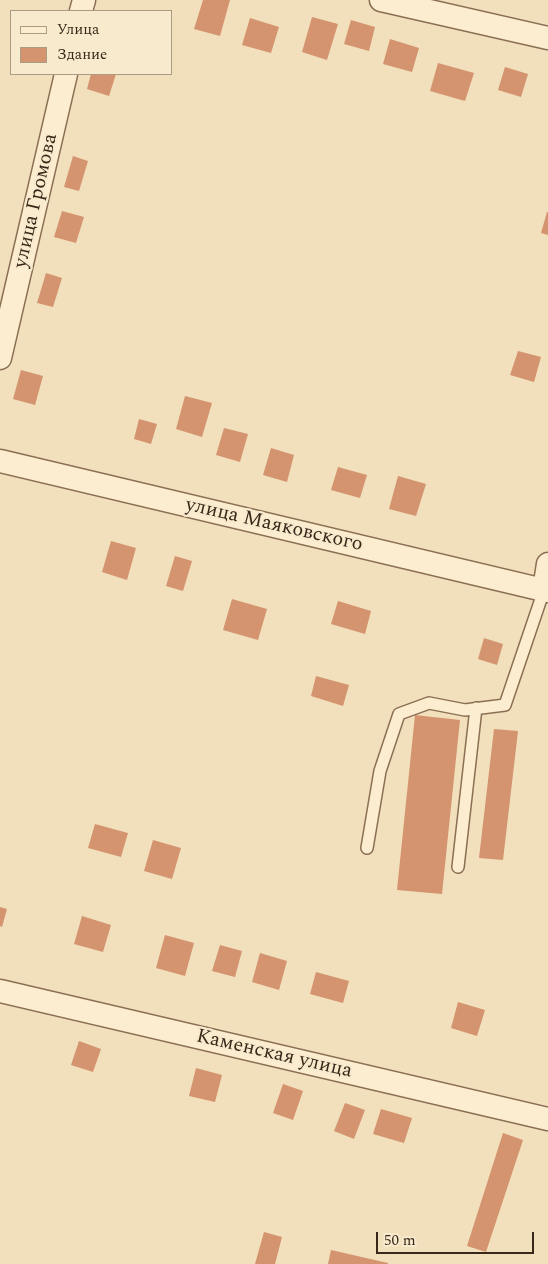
<!DOCTYPE html>
<html>
<head>
<meta charset="utf-8">
<style>
	body { margin:0 }
	#map { position:relative; width:548px; height:1264px; overflow:hidden; background:#f2dfbc; font-family:Spectral,serif }
	canvas { display:block }
	.legend { position:absolute; left:10px; top:10px; width:162px; height:65px; box-sizing:border-box; background:#f8eacd; border:1px solid #ac9c85; margin:0; padding:6px 9px; list-style:none; font-size:15px; color:#39281a }
	.legend li { display:flex; align-items:center; gap:10px; height:25px }
	.legend b { width:25px; border:1px solid #ac9c85 }
	.scale { position:absolute; left:376px; top:1232px; width:158px; height:22px; box-sizing:border-box; border:2px solid #39281a; border-top:0; padding-left:6px; font-size:15px; line-height:18px; white-space:nowrap; color:#39281a; -webkit-text-stroke:4px #f8eacd; paint-order:stroke }
</style>
</head>
<body>
<div id="map">
<canvas width="548" height="1264"></canvas>
<ul class="legend">
<li><b style="height:6px;background:#fcedd0"></b>Улица</li>
<li><b style="height:14px;background:#d3946f"></b>Здание</li>
</ul>
<div class="scale">50 m</div>
</div>
<script>
const ctx = document.querySelector('canvas').getContext('2d');
ctx.lineJoin = 'round';
function fill(path, color) { ctx.fillStyle = color; ctx.fill(path, 'evenodd'); }
function stroke(path, color, width, dash) { ctx.strokeStyle = color; ctx.lineWidth = width; ctx.lineCap = dash ? 'butt' : 'round'; ctx.setLineDash(dash || []); ctx.stroke(path); }
function write(font, color, halo, rows, align = 'center') {
  ctx.font = font + ' Spectral,serif'; ctx.lineWidth = 4.5; ctx.setLineDash([]); ctx.textBaseline = 'middle'; ctx.strokeStyle = halo; ctx.fillStyle = color; for (const [text, x, y, turn = 0] of rows) {
    ctx.save(); ctx.translate(x, y); ctx.rotate((+turn || 0) * Math.PI / 180); ctx.textAlign = isNaN(turn) ? turn : align; if (halo) ctx.strokeText(text, 0, 0); ctx.fillText(text, 0, 0); ctx.restore();
  }
}
const building = new Path2D(`
	M203 0H230L220 36 194 29Z
	M312 17 338 24 327 60 302 52Z
	M250 18 279 27 271 53 242 45Z
	M351 20 375 27 369 51 344 44Z
	M390 39 419 48 412 72 383 64Z
	M438 63 474 73 465 101 430 91Z
	M505 67 528 74 521 97 498 90Z
	M91 74H116L109 96 87 89Z
	M73 156 88 161 79 191 64 187Z
	M62 211 84 217 76 243 54 237Z
	M547 212H548V235L541 233Z
	M46 273 62 278 53 307 37 303Z
	M518 351 541 357 534 382 510 375Z
	M21 370 43 376 35 405 13 399Z
	M185 396 212 403 202 437 176 429Z
	M139 419 157 424 151 444 134 439Z
	M224 428 248 434 240 462 216 455Z
	M271 448 294 455 287 482 263 475Z
	M338 467 367 475 360 498 331 490Z
	M398 476 426 484 416 516 389 509Z
	M111 541 136 548 127 580 102 572Z
	M175 556 192 561 183 591 166 586Z
	M232 599 267 609 258 640 223 630Z
	M338 601 371 611 365 634 331 624Z
	M484 638 503 644 497 665 478 659Z
	M316 676 349 685 343 706 311 696Z
	M415 715 460 720 442 894 397 890Z
	M494 729 518 731 503 860 479 858Z
	M95 824 128 833 121 857 88 848Z
	M153 840 181 848 172 879 144 871Z
	M0 907 7 909 2 927 0 926Z
	M82 916 111 925 103 952 74 944Z
	M165 935 194 943 185 976 156 968Z
	M220 945 242 951 235 977 212 971Z
	M260 953 287 961 279 990 252 982Z
	M316 972 349 981 343 1003 310 994Z
	M458 1002 485 1010 477 1036 451 1028Z
	M79 1041 101 1049 93 1072 71 1065Z
	M196 1068 222 1075 215 1102 189 1096Z
	M283 1084 303 1091 293 1120 273 1113Z
	M345 1103 365 1110 354 1139 334 1131Z
	M381 1109 412 1118 404 1143 373 1134Z
	M503 1133 523 1140 486 1252 467 1246Z
	M264 1232 282 1237 275 1264H255Z
	M331 1250 388 1263V1264H328Z`);
const service = new Path2D(`
	M367 848 380 771 399 714 429 703 465 710 505 705 544 590
	M458 867 476 708`);
const minor = new Path2D(`
	M381 0 548 38
	M81 11 84 0
	M0 358 66 74
	M0 461 548 591
	M544 590 548 564
	M0 991 548 1119`);
const streetNames = [
	["улица Громова",37,201,-77],
	["улица Маяковского",274,526,13],
	["Каменская улица",274,1055,13]
];
fill(building, '#d3946f');
stroke(service, '#8b6f54', 14);
stroke(minor, '#8b6f54', 25);
stroke(service, '#fcedd0', 11);
stroke(minor, '#fcedd0', 22);
write('20px', '#39281a', '#f8eacd', streetNames);
</script>
</body>
</html>
